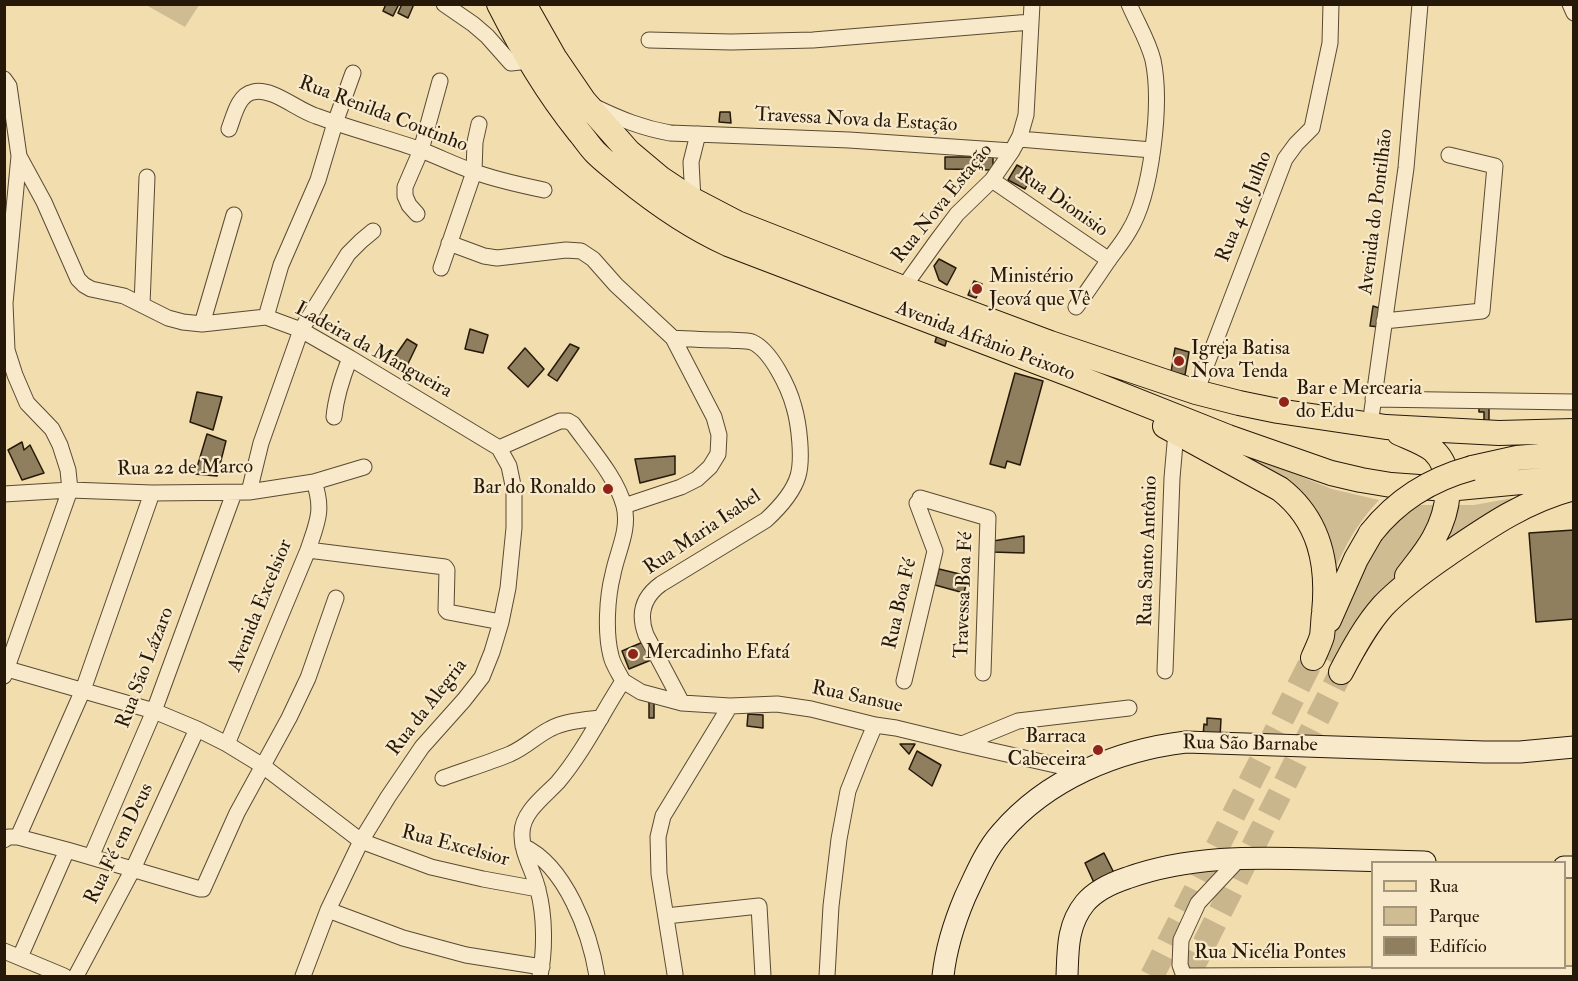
<!DOCTYPE html>
<html>
<head>
<meta charset="utf-8">
<style>
	body { margin:0 }
	#map { position:relative; width:1578px; height:981px; overflow:hidden; background:#f2ddae; font-family:"IM FELL Double Pica",serif }
	canvas { display:block }
	.frame { position:absolute; inset:0; border:6px solid #261909; pointer-events:none }
	.legend { position:absolute; left:1371px; top:861px; width:195px; height:108px; box-sizing:border-box; background:#f7e9ca; border:2px solid #a3967d; margin:0; padding:8px 10px; list-style:none; font-size:18px; color:#261909 }
	.legend li { display:flex; align-items:center; gap:12px; height:30px }
	.legend b { width:30px; border:2px solid #a3967d }
</style>
</head>
<body>
<div id="map">
<canvas width="1578" height="981"></canvas>
<div class="frame"></div>
<ul class="legend">
<li><b style="height:8px;background:#f2ddae"></b>Rua</li>
<li><b style="height:16px;background:#cfbc92"></b>Parque</li>
<li><b style="height:16px;background:#907f5f"></b>Edifício</li>
</ul>
</div>
<script>
const ctx = document.querySelector('canvas').getContext('2d');
ctx.lineJoin = 'round';
function fill(path, color) { ctx.fillStyle = color; ctx.fill(path, 'evenodd'); }
function stroke(path, color, width, dash) { ctx.strokeStyle = color; ctx.lineWidth = width; ctx.lineCap = dash ? 'butt' : 'round'; ctx.setLineDash(dash || []); ctx.stroke(path); }
function write(font, color, halo, rows, align = 'center') {
  ctx.font = font + ' "IM FELL Double Pica",serif'; ctx.lineWidth = 4.5; ctx.setLineDash([]); ctx.textBaseline = 'middle'; ctx.strokeStyle = halo; ctx.fillStyle = color; for (const [text, x, y, turn = 0] of rows) {
    ctx.save(); ctx.translate(x, y); ctx.rotate((+turn || 0) * Math.PI / 180); ctx.textAlign = isNaN(turn) ? turn : align; if (halo) ctx.strokeText(text, 0, 0); ctx.fillText(text, 0, 0); ctx.restore();
  }
}
const green = new Path2D(`
	M146 5H199L185 27Z
	M1232 449 1332 489 1379 500C1357 524 1347 542 1334 572L1331 551Z
	M1513 498 1387 586 1364 610 1351 631 1335 665 1323 657 1339 616 1377 538 1412 505H1474Z`);
const building = new Path2D(`
	M386 4H399L393 16 383 11Z
	M402 4H414L408 18 398 13Z
	M720 112H730L731 123 719 122Z
	M945 157H993V170L945 169Z
	M1017 165 1033 174 1025 189 1008 180Z
	M939 259 956 268 947 285 939 280 934 266Z
	M974 281 982 284 976 298 968 295Z
	M1373 306 1382 309 1379 327 1370 326Z
	M470 329 488 335 483 353 465 349Z
	M938 332 948 335 945 346 935 342Z
	M407 339 417 345 403 374 391 362Z
	M570 344 579 348 557 381 548 375Z
	M525 348 544 369 528 387 508 368Z
	M1175 348 1189 352 1185 375 1171 372Z
	M1015 373 1043 381 1020 465 1007 461 1005 468 990 464Z
	M197 392 222 397 213 430 190 422Z
	M1489 405V422L1484 423V412H1479V406Z
	M207 434 226 441 217 476 195 474Z
	M22 442 24 450 30 445 44 473 22 480 8 450Z
	M675 456V474L640 483 635 459Z
	M1574 530V619L1536 622 1529 533Z
	M1024 536V553L992 552 993 541Z
	M939 569 968 576 964 593 935 585Z
	M643 642 651 660 629 669 622 651Z
	M649 699 654 701V718H649Z
	M748 714 763 715V728L747 726Z
	M1207 718 1221 719 1220 737 1203 736 1204 724 1207 725Z
	M900 744H915L909 754Z
	M917 751 941 765 932 786 909 769Z
	M1104 853 1115 875 1096 887 1085 863Z`);
const primaryTunnel = new Path2D(`
	M1152 976 1313 658
	M1188 976 1341 672`);
const street = new Path2D(`
	M444 4 473 24 487 36 511 63 529 61
	M1570 4 1574 13
	M649 40 731 42 813 40 1031 22
	M4 79 9 86 19 156 5 303 7 350 15 375 27 403 52 429 60 445 68 470 70 490 4 676
	M595 107C620 119 642 128 670 133L849 140 1012 151
	M229 129C234 116 238 95 253 92 272 87 297 110 316 116 351 129 387 138 421 150 439 157 455 165 472 171 496 180 520 185 544 190
	M1019 139 1152 150
	M19 156 44 202 78 279 84 285 91 289 124 296 168 318 183 322 202 324 266 317 301 330 350 358 499 448
	M992 180 1109 260
	M693 200 691 162 698 134
	M417 214 409 205 405 196V187L421 150 440 81
	M449 243 484 256 497 258 566 250 581 251 593 259 616 285 673 338 714 417 719 435 718 454 710 467 697 479 681 487 624 506
	M441 268 474 172 475 142 479 124
	M903 288 936 242 957 214 992 180 1012 151 1020 136 1026 115 1032 4
	M142 305 147 177
	M1076 307C1087 292 1097 277 1108 261 1115 251 1123 242 1129 231 1152 194 1162 103 1153 60 1148 40 1137 23 1129 4
	M266 317 281 265 318 180 335 123 353 73
	M1384 321 1482 311 1495 166 1449 155
	M202 324 234 215
	M673 338C692 339 710 340 729 340 736 341 745 340 752 342 771 350 789 388 794 407 799 424 803 459 798 476 793 493 779 508 766 520L661 584C643 597 638 614 646 635L682 703
	M1196 392 1285 159 1296 144 1312 128 1330 43 1331 4
	M1373 399 1574 402
	M334 417C336 396 342 378 350 358
	M1370 425 1406 168 1420 4
	M499 448 560 421H568L573 424C590 448 617 478 624 506 630 530 617 552 613 574 607 597 605 633 611 656 613 665 619 673 623 681 601 715 584 751 558 782 545 796 522 812 522 833 521 853 534 871 538 890 545 916 545 950 540 976
	M249 492 261 443 301 330 348 254 361 241 373 231
	M4 494 70 490 152 493 249 492 314 482 364 467
	M920 498 988 518 983 673
	M308 550 445 567 447 570 446 610 448 612 501 622
	M4 668 154 711 197 729 227 744 263 766 361 841 431 867 483 879 538 889
	M1165 671 1172 478 1176 432
	M623 681 641 692 682 703 730 706 777 704 811 709 875 725 896 728 962 744 1082 771
	M904 681 935 551 917 503
	M227 744 308 550C317 523 324 510 314 482
	M962 744 1018 721 1129 708
	M443 778C465 770 488 763 510 754 526 747 536 736 550 729 565 721 584 720 601 718
	M18 837 83 690 152 493
	M4 840 8 837H18L67 850 200 889H203L237 813 289 718 308 678 336 598
	M523 846C566 866 590 933 597 976
	M91 857 154 711 234 493
	M328 910 403 938 466 955 542 967
	M666 916 759 906 763 976
	M4 951 64 976
	M20 957 67 850
	M675 974 659 874 658 837 663 816 730 706
	M76 976 133 869 197 729
	M303 976 328 910 361 841 388 797 422 747 464 700 482 677 492 652 501 622 508 588 514 528V490L509 466 499 448
	M827 976 831 906 839 839 848 791 861 758 875 725
	M1183 976 1574 974
	M1184 976 1180 965 1181 940 1198 903 1240 858`);
const secondary = new Path2D(`
	M1564 867H1574
	M943 976C946 948 954 923 965 897 975 876 985 851 1001 833 1047 779 1118 750 1186 742L1484 752H1520L1574 747
	M1067 976C1068 950 1067 925 1085 903 1095 891 1112 883 1127 878 1188 856 1252 857 1316 859 1353 860 1389 861 1425 862`);
const primary = new Path2D(`
	M499 4C523 51 546 91 579 132 585 139 590 147 596 153 605 162 615 169 624 177 656 203 690 227 728 244L1082 379 1228 437 1331 473 1361 480 1391 485 1447 489 1574 477
	M524 4 554 57 584 101 629 152 660 178 693 200 737 223 903 288 1050 343 1196 392 1239 403 1278 411 1386 427 1499 433 1574 431
	M1165 426 1280 489C1320 520 1329 564 1324 613 1323 621 1323 629 1322 636 1320 643 1316 651 1313 658
	M1399 433C1410 438 1424 443 1433 450 1457 472 1448 513 1434 538 1427 551 1416 564 1407 576
	M1472 468 1517 458 1574 453
	M1329 620 1356 559 1371 533
	M1341 672C1353 649 1366 625 1383 606 1402 586 1426 569 1448 554 1489 526 1525 501 1574 488`);
const primaryBridge = new Path2D(`
	M1371 533C1397 500 1431 479 1472 468`);
const markers = [
	[977,289,6,"#8f2418"],
	[1179,361,6,"#8f2418"],
	[1284,402,6,"#8f2418"],
	[608,489,6,"#8f2418"],
	[633,654,6,"#8f2418"],
	[1098,750,6,"#8f2418"]
];
const streetNames = [
	["Rua Renilda Coutinho",383,115,21],
	["Travessa Nova da Estação",856,121,3],
	["Rua Dionisio",1062,203,35],
	["Rua Nova Estação",943,204,-51],
	["Rua 4 de Julho",1245,207,-68],
	["Avenida do Pontilhão",1377,212,-83],
	["Avenida Afrânio Peixoto",985,342,21],
	["Ladeira da Mangueira",373,351,29],
	["Rua 22 de Marco",185,469,-1],
	["Rua Maria Isabel",703,533,-34],
	["Rua Santo Antônio",1149,551,-88],
	["Travessa Boa Fé",965,595,-88],
	["Rua Boa Fé",901,604,-77],
	["Avenida Excelsior",261,606,-68],
	["Rua São Lázaro",146,668,-69],
	["Rua Sansue",857,698,12],
	["Rua da Alegria",428,708,-52],
	["Rua São Barnabe",1250,745,1],
	["Rua Fé em Deus",120,844,-64],
	["Rua Excelsior",455,847,15],
	["Rua Nicélia Pontes",1270,954]
];
const poiNames = [
	["Ministério",989,278],
	["Jeová que Vê",989,301],
	["Igreja Batisa",1191,350],
	["Nova Tenda",1191,373],
	["Bar e Mercearia",1296,390],
	["do Edu",1296,413],
	["Bar do Ronaldo",596,489,"right"],
	["Mercadinho Efatá",645,654],
	["Barraca",1086,738,"right"],
	["Cabeceira",1086,761,"right"]
];
fill(green, '#cfbc92');
fill(building, '#907f5f');
stroke(building, '#261909', 1.5);
stroke(primaryTunnel, '#c9b68d', 24, [24, 12]);
stroke(street, '#594a32', 17);
stroke(secondary, '#261909', 23);
stroke(primary, '#261909', 26);
stroke(street, '#f7e9ca', 15);
stroke(secondary, '#f7e9ca', 21);
stroke(primary, '#f2ddae', 24);
stroke(primaryBridge, '#261909', 26, []);
stroke(primaryBridge, '#f2ddae', 24);
for (const [x, y, r, color] of markers) { const dot = new Path2D(); dot.arc(x, y, r, 0, 2 * Math.PI); ctx.fillStyle = color; ctx.fill(dot); stroke(dot, '#f7e9ca', 2); }
write('20px', '#261909', '#f7e9ca', streetNames);
write('20px', '#261909', '#f7e9ca', poiNames, 'left');
</script>
</body>
</html>
